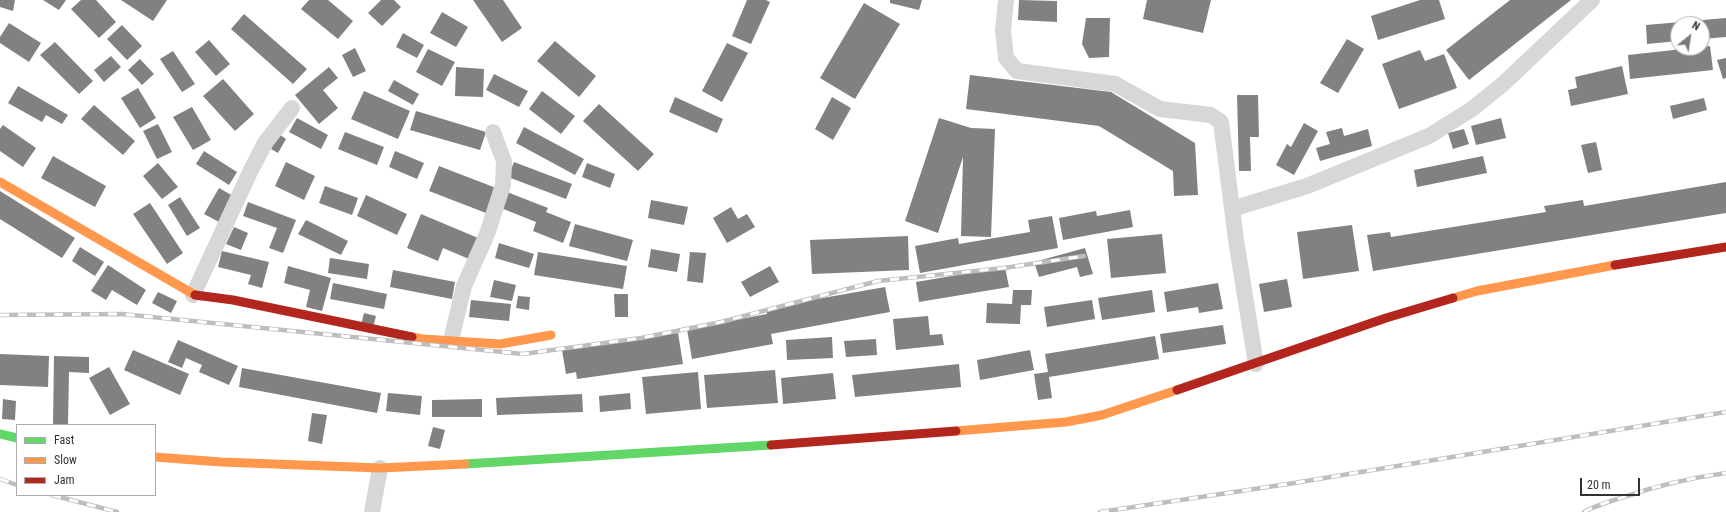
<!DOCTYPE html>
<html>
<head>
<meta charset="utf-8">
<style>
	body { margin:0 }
	#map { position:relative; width:1726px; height:512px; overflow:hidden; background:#fff; font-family:"Roboto Condensed",sans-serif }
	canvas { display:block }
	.legend { position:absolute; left:16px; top:424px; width:140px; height:72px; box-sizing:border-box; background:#fff; border:1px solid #adadad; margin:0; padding:5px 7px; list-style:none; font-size:12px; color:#333 }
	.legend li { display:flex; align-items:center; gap:8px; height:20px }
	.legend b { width:20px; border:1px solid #adadad }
	.north { position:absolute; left:1670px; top:16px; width:40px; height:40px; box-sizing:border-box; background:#fff; border:1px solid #adadad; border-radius:50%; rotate:30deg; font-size:11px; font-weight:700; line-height:16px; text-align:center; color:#333 }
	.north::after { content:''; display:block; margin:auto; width:14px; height:18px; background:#7a7a7a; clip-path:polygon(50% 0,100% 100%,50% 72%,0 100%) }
	.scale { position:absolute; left:1580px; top:478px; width:60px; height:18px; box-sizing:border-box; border:2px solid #333; border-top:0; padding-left:5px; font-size:12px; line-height:14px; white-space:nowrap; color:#333; -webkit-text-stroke:3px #fff; paint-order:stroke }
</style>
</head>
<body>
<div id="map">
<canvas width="1726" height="512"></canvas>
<ul class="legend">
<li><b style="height:5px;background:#63d668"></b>Fast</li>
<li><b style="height:5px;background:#ff974d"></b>Slow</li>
<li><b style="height:5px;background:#b3261e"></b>Jam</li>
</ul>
<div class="north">N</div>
<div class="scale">20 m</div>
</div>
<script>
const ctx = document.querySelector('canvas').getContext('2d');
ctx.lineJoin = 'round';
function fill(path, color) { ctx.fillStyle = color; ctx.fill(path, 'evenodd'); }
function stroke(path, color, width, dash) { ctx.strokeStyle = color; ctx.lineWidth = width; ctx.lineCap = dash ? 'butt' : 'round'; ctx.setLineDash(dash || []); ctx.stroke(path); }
const building = new Path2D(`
	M0 0H15L13 11 0 7Z
	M43 0H66L59 10Z
	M81 0H96L116 22 99 38 71 9Z
	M121 0H167L153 21Z
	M309 0H328L353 21 338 39 301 9Z
	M381 0H394L401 7 382 26 368 13Z
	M473 0H503L522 28 502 42Z
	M747 0H766L770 2 751 44 732 36Z
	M890 0H922L919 10 890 3Z
	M1019 0 1057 1V22L1018 20Z
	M1147 0H1211L1203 33 1143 19Z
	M1420 0H1439L1445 19 1378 40 1371 16Z
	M1510 0H1571L1469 80 1446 50Z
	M864 3 900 24 855 99 820 78Z
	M442 12 468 27 456 47 430 33Z
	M244 14 307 69 293 84 231 29Z
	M1086 18H1110L1109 57 1089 58 1082 44Z
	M1726 18V37L1702 39V24H1678V41L1647 44 1646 25Z
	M9 23 41 43 29 62 0 43V37Z
	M122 25 142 46 127 60 107 39Z
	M403 33 424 45 417 58 396 47Z
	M1347 39 1364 49 1338 93 1320 83Z
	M209 40 230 64 216 76 195 52Z
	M555 41 596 76 579 97 537 61Z
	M55 42 93 81 79 94 40 55Z
	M727 43 748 53 722 102 702 91Z
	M1710 46 1713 70 1630 79 1628 55Z
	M355 48 366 71 353 77 342 55Z
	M428 49 455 62 442 86 416 72Z
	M1420 50 1425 61 1444 54 1457 88 1399 109 1382 64Z
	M173 51 195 84 182 92 160 59Z
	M111 56 121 67 104 82 94 70Z
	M1726 58V78L1723 79 1717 60Z
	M140 59 154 74 142 85 128 70Z
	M1622 66 1628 94 1571 106 1568 90 1577 88 1575 77Z
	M329 67 338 78 323 90 338 108 319 124 295 95Z
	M456 67 484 69 483 97 455 96Z
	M494 74 528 91 519 107 486 90Z
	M970 75 1111 92 1195 143 1198 195 1174 196 1173 171 1099 126 966 109Z
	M223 79 254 114 235 131 203 96Z
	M394 80 419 94 413 105 388 91Z
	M18 86 68 115 62 124 46 115 42 122 8 103Z
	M138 88 156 118 140 128 121 98Z
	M364 91 410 111 398 139 351 119Z
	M542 91 575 116 561 134 529 109Z
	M1237 95H1258L1259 137H1250L1251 171H1239Z
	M675 97 723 119 717 133 669 112Z
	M832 97 851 108 833 140 815 129Z
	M1704 98 1707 110 1673 119 1670 106Z
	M599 104 654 154 638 171 583 121Z
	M94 105 135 141 123 155 81 119Z
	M192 107 211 140 193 150 173 117Z
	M416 111 486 132 480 150 410 130Z
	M297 118 328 135 321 149 289 132Z
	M939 118 971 128 995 129 991 237 961 236 963 157 938 233 905 221Z
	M1501 118 1506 138 1476 145 1471 126Z
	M1304 123 1318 131 1294 175 1276 165 1287 144 1291 147Z
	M158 124 172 152 157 159 143 131Z
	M3 125 36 148 23 167 0 151V129Z
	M524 127 584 159 575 175 516 143Z
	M1342 128 1344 136 1368 129 1372 146 1320 161 1316 148 1330 144 1326 132Z
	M1464 129 1469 144 1453 149 1448 133Z
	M345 132 384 147 377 165 338 149Z
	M279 134 286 139 278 153 271 149Z
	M1596 142 1602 170 1588 173 1581 145Z
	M204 151 237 172 229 185 196 164Z
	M395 151 424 163 417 179 389 167Z
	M53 156 106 186 95 207 41 178Z
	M1483 156 1487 173 1417 187 1414 170Z
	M286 162 315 176 304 200 275 186Z
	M514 162 572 184 566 199 508 177Z
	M158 163 178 187 162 199 143 176Z
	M587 163 615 174 610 188 582 177Z
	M439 166 496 188 486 213 429 191Z
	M1726 182V213L1373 271 1367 235 1390 232 1391 237 1546 212 1544 206 1583 200 1584 206Z
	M325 186 358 198 352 215 319 203Z
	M219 188 233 196 219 222 204 214Z
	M0 191 75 238 62 258 0 219Z
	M507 192 548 208 546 212 571 222 563 243 533 231 536 222 501 208Z
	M366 195 407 214 397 235 357 216Z
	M180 197 200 228 187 236 168 205Z
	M651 200 688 207 684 225 648 218Z
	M248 202 296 220 283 253 269 248 277 228 243 216Z
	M150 203 183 253 167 264 133 214Z
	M731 207 738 219 747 214 755 227 727 243 713 218Z
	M1130 210 1133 227 1063 240 1059 218 1096 211 1097 216Z
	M421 214 478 238 469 259 443 248 438 261 407 248Z
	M1052 216 1058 248 920 273 915 246 958 238 959 244 1030 232 1028 220Z
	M306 220 348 241 341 255 298 234Z
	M575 224 633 240 627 261 569 246Z
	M1352 225 1359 271 1303 279 1297 232Z
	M234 227 248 233 241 250 226 244Z
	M1162 234 1166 273 1111 278 1107 239Z
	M908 236 909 270 812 274 810 240Z
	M499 243 534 254 529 268 495 258Z
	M80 247 104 262 95 276 72 261Z
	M1085 248 1093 274 1080 277 1077 267 1039 277 1034 262Z
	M651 249 680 254 677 272 648 267Z
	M222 251 269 262 262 288 248 284 251 275 218 267Z
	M538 252 627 266 623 289 534 275Z
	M690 252 706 253 703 283 687 281Z
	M330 258 369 264 367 279 328 273Z
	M108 265 146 290 137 305 112 290 106 300 91 291Z
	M288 266 331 278 322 311 306 307 310 290 284 283Z
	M770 266 779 282 750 297 741 282Z
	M1005 267 1009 287 919 302 916 282Z
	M393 270 455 282 452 299 390 287Z
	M1287 279 1292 307 1264 312 1259 284Z
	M494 280 516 285 512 301 490 297Z
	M333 283 387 294 384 309 330 299Z
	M1218 283 1223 309 1199 313 1198 307 1167 312 1164 292Z
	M885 287 890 312 771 334 773 344 692 359 687 329 767 314 766 308Z
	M1013 290H1032L1031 305H1021L1020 324 986 323 987 303 1012 304Z
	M1152 290 1155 312 1102 320 1098 298Z
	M158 292 177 301 171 313 152 303Z
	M614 294H628V317H615Z
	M518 296 530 297 529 310 516 308Z
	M471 300 511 304 509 321 469 317Z
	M1092 300 1095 319 1047 327 1044 307Z
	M364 313 376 316 373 328 361 325Z
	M928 316 930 335 942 334 944 345 896 350 893 319Z
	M1223 325 1226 344 1163 353 1160 334Z
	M678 333 683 364 577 379 576 372 566 374 562 350Z
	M1155 336 1159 359 1049 377 1052 398 1038 400 1034 374 1048 372 1045 354Z
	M832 337 833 358 787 360 786 340Z
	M876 339 877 355 846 357 844 341Z
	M178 340 238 366 229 385 199 372 202 365 186 358 182 368 168 362Z
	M133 350 189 374 180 395 124 370Z
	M1030 350 1034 370 980 380 977 360Z
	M0 354 49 356 48 387 0 385Z
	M54 356 89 357V373L69 372 68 425H53Z
	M959 364 961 387 855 397 852 375Z
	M109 367 130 404 110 415 89 378Z
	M242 368 381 393 377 413 239 387Z
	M775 370 778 403 707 408 704 375Z
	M698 372 701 409 646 414 642 377Z
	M833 373 836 399 783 404 781 378Z
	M388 393 422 396 420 415 386 411Z
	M630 393 631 409 600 412 599 396Z
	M582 394 583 412 497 415 496 398Z
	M3 399 16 401 15 420 2 419Z
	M482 399V417H432V400Z
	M312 413 327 415 322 444 308 441Z
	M433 427 445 430 440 449 428 446Z`);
const street = new Path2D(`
	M1006 0 1003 30 1006 58 1017 71 1115 84 1160 109 1211 115 1221 122 1236 240 1256 364
	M1232 209 1307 186 1429 136 1472 109 1503 84 1592 0
	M193 295 250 172 265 143 292 108
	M451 340 464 286 487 234 503 185 504 161 493 132
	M372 512 380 468`);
const fast = new Path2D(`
	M0 434 17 438
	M465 464 771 445`);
const slow = new Path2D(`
	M0 182 195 295
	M1453 298 1477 291 1615 265
	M412 337 423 339 500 344 551 335
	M956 431 1066 422 1102 415 1177 390
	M155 457 221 462 380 468 465 464`);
const jam = new Path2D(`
	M1615 265 1726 247
	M195 295 233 300 412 337
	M1177 390 1386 318 1453 298
	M771 445 956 431`);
const rail = new Path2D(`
	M0 315 122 314 523 354 641 338 721 322 878 281 1004 268 1084 256
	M0 479 17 485
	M52 495 117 512
	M1100 512 1288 484 1726 412
	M1584 512C1597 505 1611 501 1624 497 1659 485 1690 478 1726 473`);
fill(building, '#818181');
stroke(street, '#d7d7d7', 16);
stroke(fast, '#63d668', 9);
stroke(slow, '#ff974d', 9);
stroke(jam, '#b3261e', 9);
stroke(rail, '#bebebe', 4.5);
stroke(rail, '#fff', 3, [9]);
</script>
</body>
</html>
